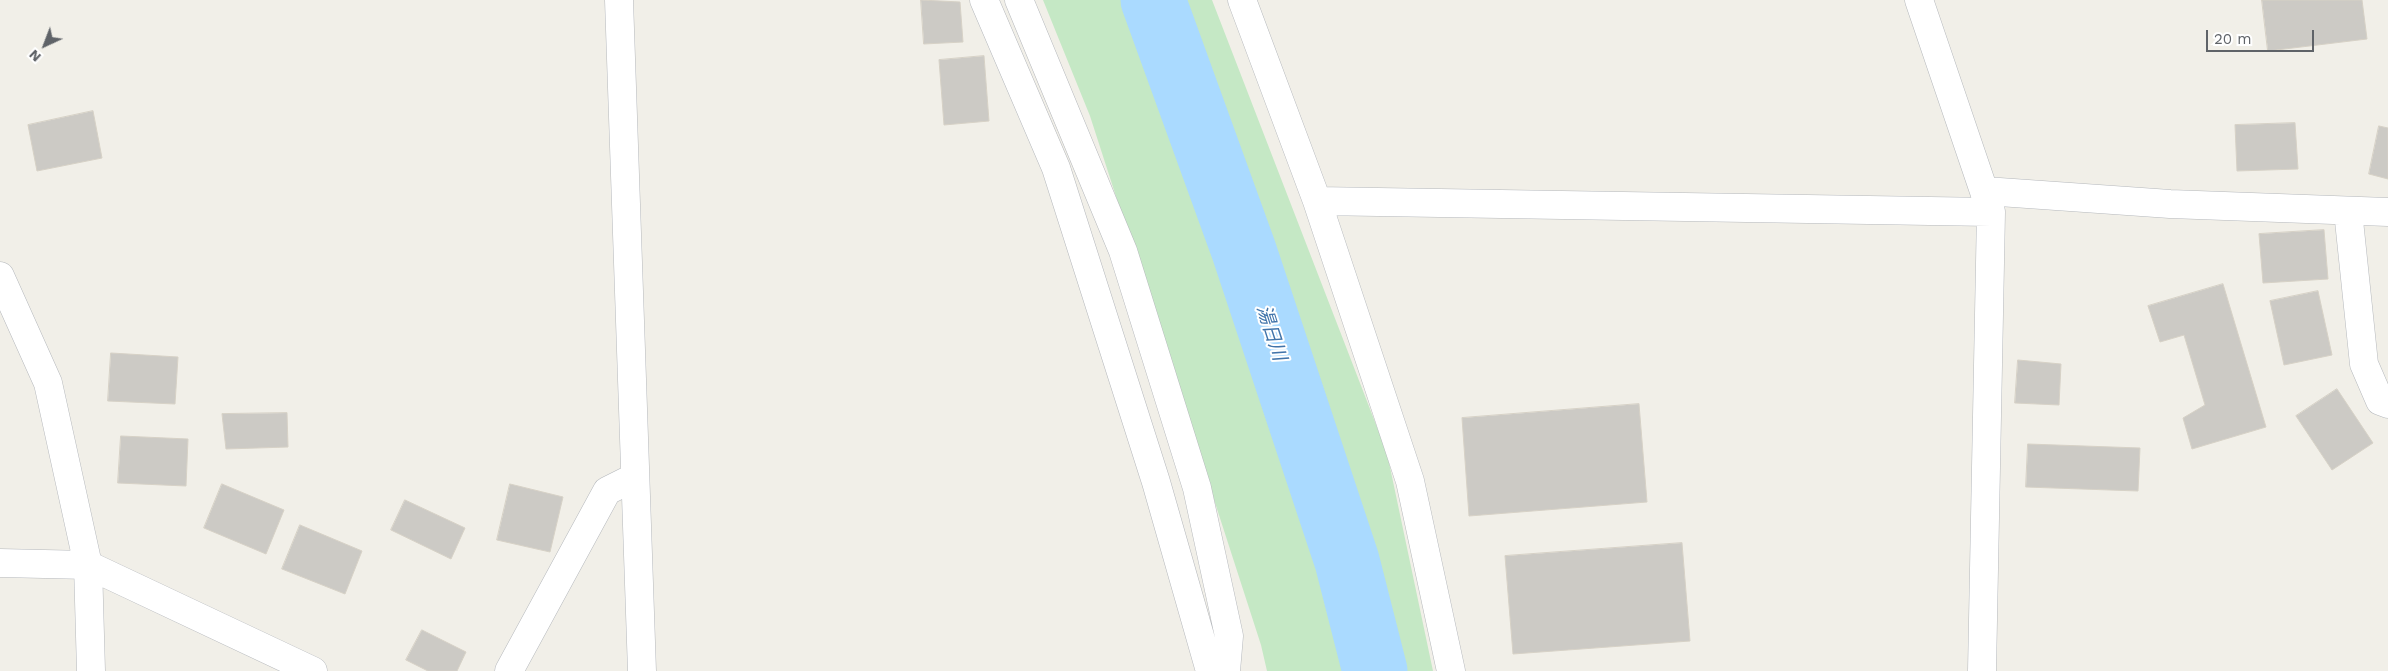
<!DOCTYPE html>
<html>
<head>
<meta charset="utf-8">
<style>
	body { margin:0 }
	#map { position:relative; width:2388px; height:671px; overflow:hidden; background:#f1efe8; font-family:"Work Sans",sans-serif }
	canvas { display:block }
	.north { position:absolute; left:20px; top:20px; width:50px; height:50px; -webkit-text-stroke:4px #fff; paint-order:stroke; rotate:223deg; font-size:14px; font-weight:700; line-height:20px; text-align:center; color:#5f6368 }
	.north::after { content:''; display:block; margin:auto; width:18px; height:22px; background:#5f6368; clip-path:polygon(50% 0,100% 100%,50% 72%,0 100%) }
	.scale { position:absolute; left:2206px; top:30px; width:108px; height:22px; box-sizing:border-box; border:2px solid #5f6368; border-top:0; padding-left:6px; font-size:15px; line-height:18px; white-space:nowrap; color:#5f6368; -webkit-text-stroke:4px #fff; paint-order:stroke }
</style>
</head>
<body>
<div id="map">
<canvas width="2388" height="671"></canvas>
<div class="north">N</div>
<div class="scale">20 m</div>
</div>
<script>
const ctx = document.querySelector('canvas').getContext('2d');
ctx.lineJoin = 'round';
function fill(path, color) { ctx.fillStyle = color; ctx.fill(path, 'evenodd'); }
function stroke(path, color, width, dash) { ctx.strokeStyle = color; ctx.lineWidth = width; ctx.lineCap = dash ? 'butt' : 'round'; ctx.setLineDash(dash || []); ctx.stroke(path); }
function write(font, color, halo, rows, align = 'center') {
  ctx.font = font + ' "Work Sans","Noto Sans JP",sans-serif'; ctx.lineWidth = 4; ctx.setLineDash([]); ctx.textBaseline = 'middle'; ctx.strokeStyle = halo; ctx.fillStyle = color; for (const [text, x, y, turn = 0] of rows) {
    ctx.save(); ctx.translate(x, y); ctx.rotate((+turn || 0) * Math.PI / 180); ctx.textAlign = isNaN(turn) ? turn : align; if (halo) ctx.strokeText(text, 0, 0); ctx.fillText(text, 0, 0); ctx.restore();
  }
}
const green = new Path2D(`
	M1043 0H1212L1387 453 1433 671H1267L1261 645 1090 116Z`);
const river = new Path2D(`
	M1153 0 1244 251 1347 561 1375 671`);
const building = new Path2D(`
	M921 0 960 2 963 42 924 44Z
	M2262 0H2362L2367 39 2268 51Z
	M984 56 989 121 944 125 939 60Z
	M93 111 102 158 37 171 28 125Z
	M2295 123 2298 169 2237 171 2235 125Z
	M2379 126 2388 128V179L2369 174Z
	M2324 230 2328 279 2263 283 2259 234Z
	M2223 284 2266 427 2192 449 2183 418 2205 405 2184 335 2160 342 2148 306Z
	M2318 291 2332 355 2284 365 2270 301Z
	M111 353 178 357 175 404 108 401Z
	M2018 360 2061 364 2059 405 2015 403Z
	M2337 389 2373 443 2332 470 2296 416Z
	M1639 404 1647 502 1469 516 1462 418Z
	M287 413 288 447 226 449 222 414Z
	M121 436 188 439 186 486 118 483Z
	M2028 444 2140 448 2138 491 2026 487Z
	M222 484 284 510 266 554 204 528Z
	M510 484 563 497 550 552 497 540Z
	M405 500 465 528 451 559 391 530Z
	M300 525 362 551 345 594 282 569Z
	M1682 543 1690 641 1513 654 1505 556Z
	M422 630 466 652 457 671H428L406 660Z`);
const minor = new Path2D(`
	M619 0 642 671
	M984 0 1056 168 1156 482 1210 671
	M1019 0 1123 251 1197 488 1229 636 1226 671
	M1242 0 1317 201 1410 481 1451 671
	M1919 0 1991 212 1982 671
	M1985 191 2170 204 2388 212
	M1317 201 1991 212
	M2348 211 2364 364 2380 401 2388 404
	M0 276 48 383 88 565 91 671
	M0 563 88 565 313 671
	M509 671 607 491 635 477`);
const waterNames = [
	["湯日川",1271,333,72]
];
fill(green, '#c5e8c5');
stroke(river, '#aadaff', 65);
fill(building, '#cccac5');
stroke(building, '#d6d1c6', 1);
stroke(minor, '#b5b8bc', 29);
stroke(minor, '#fff', 28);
write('italic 19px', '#4174aa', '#fff', waterNames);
</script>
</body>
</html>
